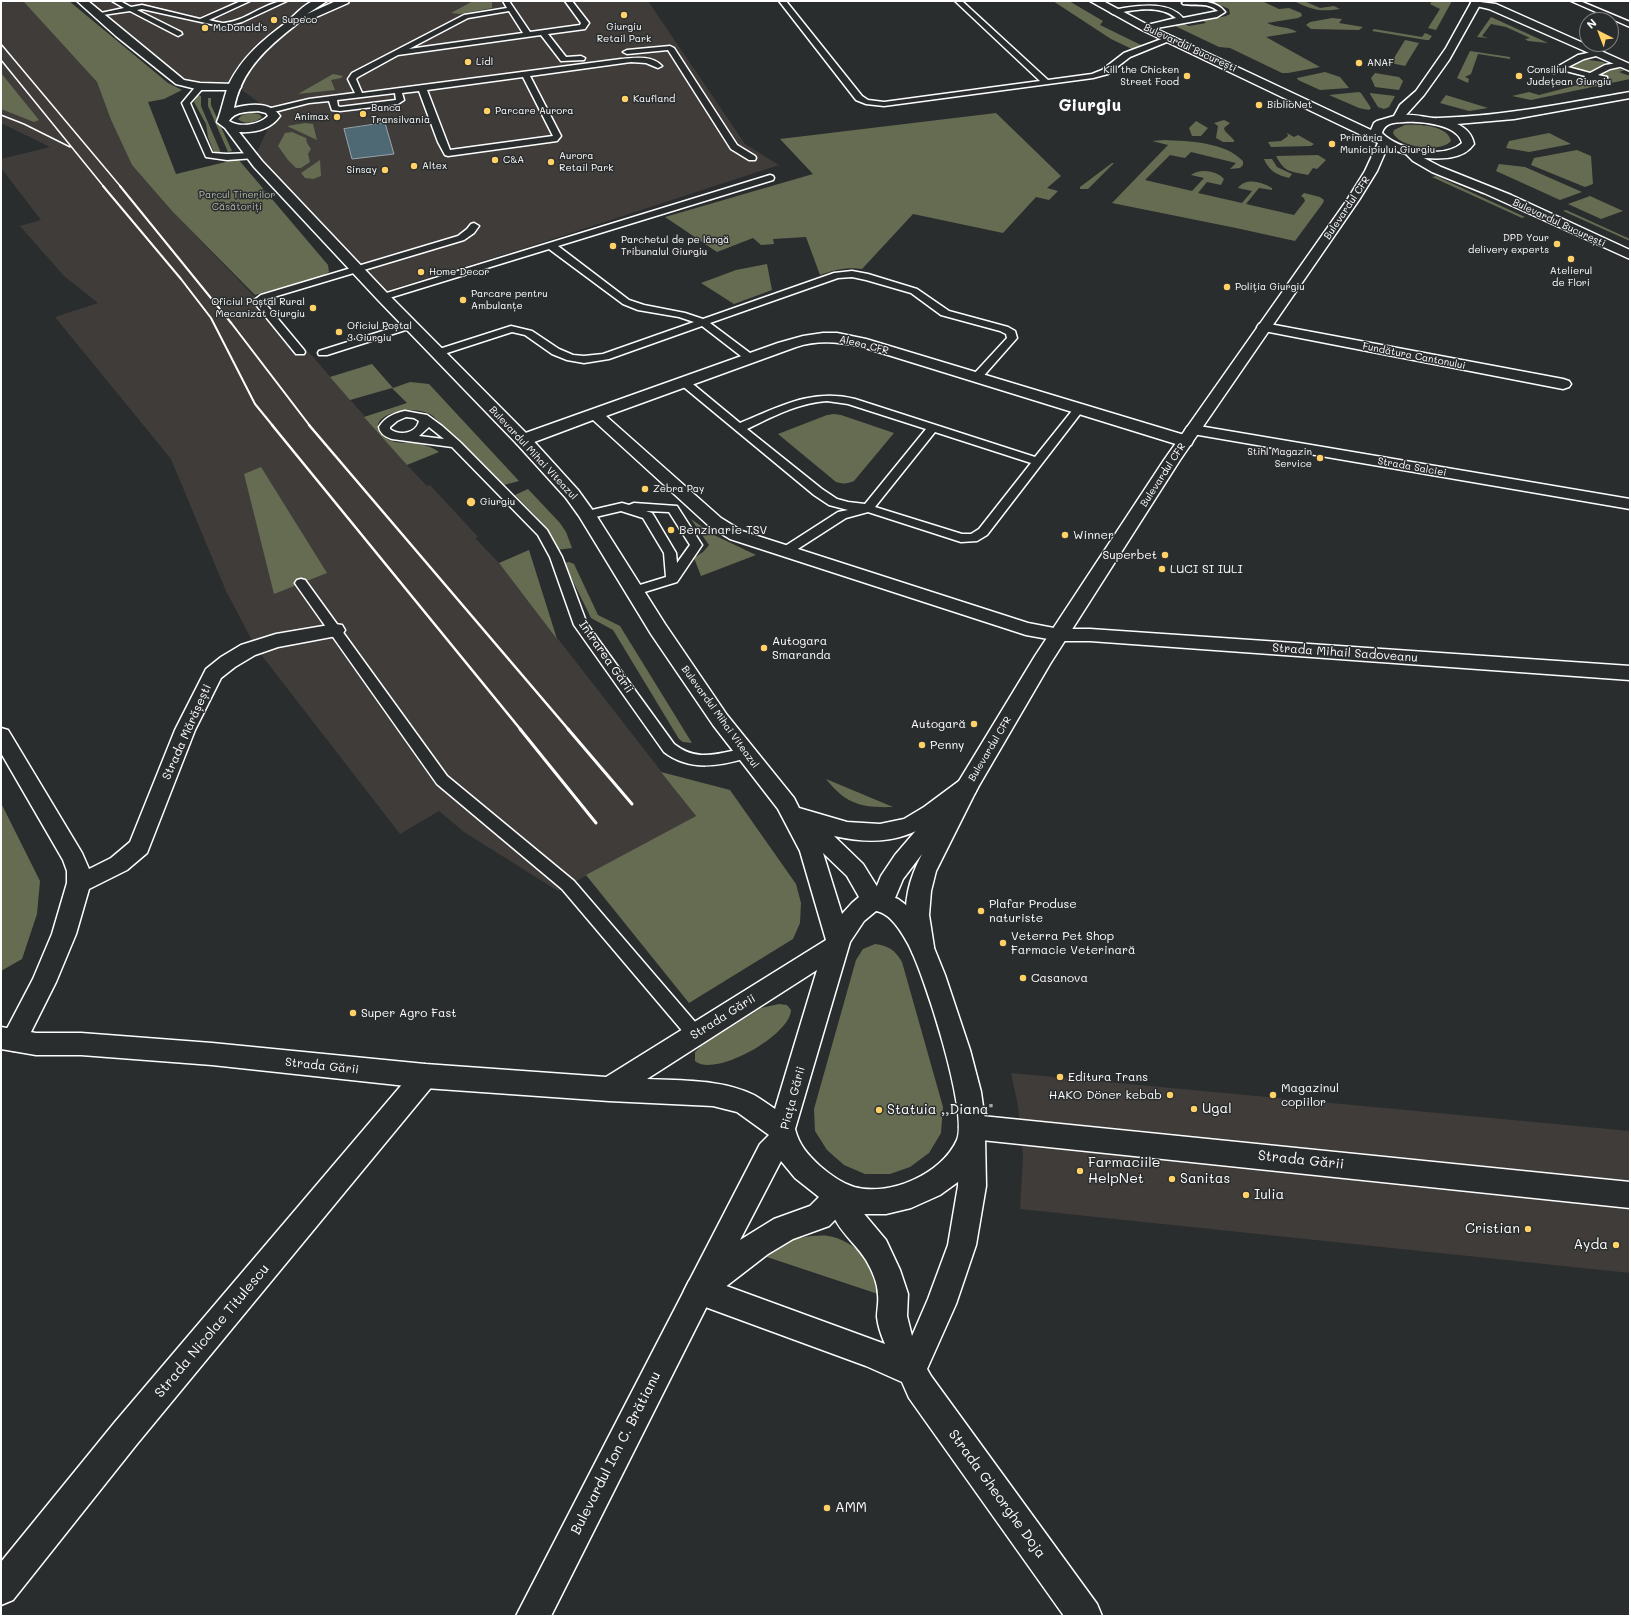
<!DOCTYPE html>
<html>
<head>
<meta charset="utf-8">
<style>
	body { margin:0 }
	#map { position:relative; width:1631px; height:1617px; overflow:hidden; background:#2a2d2e; font-family:Mali,sans-serif }
	canvas { display:block }
	.frame { position:absolute; inset:0; border:2px solid #fff; pointer-events:none }
	.north { position:absolute; left:1579px; top:12px; width:40px; height:40px; box-sizing:border-box; background:#2a2d2e; border:1px solid #7f8182; border-radius:50%; rotate:318deg; font-size:11px; font-weight:700; line-height:16px; text-align:center; color:#fff }
	.north::after { content:''; display:block; margin:auto; width:14px; height:18px; background:#ffd166; clip-path:polygon(50% 0,100% 100%,50% 72%,0 100%) }
</style>
</head>
<body>
<div id="map">
<canvas width="1631" height="1617"></canvas>
<div class="frame"></div>
<div class="north">N</div>
</div>
<script>
const ctx = document.querySelector('canvas').getContext('2d');
ctx.lineJoin = 'round';
function fill(path, color) { ctx.fillStyle = color; ctx.fill(path, 'evenodd'); }
function stroke(path, color, width, dash) { ctx.strokeStyle = color; ctx.lineWidth = width; ctx.lineCap = dash ? 'butt' : 'round'; ctx.setLineDash(dash || []); ctx.stroke(path); }
function write(font, color, halo, rows, align = 'center') {
  ctx.font = font + ' Mali,sans-serif'; ctx.lineWidth = 3; ctx.setLineDash([]); ctx.textBaseline = 'middle'; ctx.strokeStyle = halo; ctx.fillStyle = color; for (const [text, x, y, turn = 0] of rows) {
    ctx.save(); ctx.translate(x, y); ctx.rotate((+turn || 0) * Math.PI / 180); ctx.textAlign = isNaN(turn) ? turn : align; if (halo) ctx.strokeText(text, 0, 0); ctx.fillText(text, 0, 0); ctx.restore();
  }
}
const built = new Path2D(`
	M1 1H23L97 82 111 120 132 165 172 211 314 358 407 465 427 486 430 485 478 537 475 538 499 563 696 816 558 891 464 832 439 811 400 834 256 648 226 591 171 459 55 317 98 303 64 276 20 226 41 220 1 168V159L50 147 1 123Z
	M82 1H648L745 144 779 165 525 248 379 293 255 156 271 122 267 108 236 86 190 85Z
	M1011 1073 1630 1131V1273L1020 1209 1023 1156 1018 1106Z`);
const green = new Path2D(`
	M23 1H69L168 83 182 90 164 99 148 102 176 174 238 159 328 265 329 272 322 276 255 295 172 211 132 165 111 120 97 82Z
	M473 1H492V8L460 14 451 13Z
	M1053 1H1069L1103 21 1100 25 1141 45 1139 48 1134 50 1111 39Z
	M1201 1 1264 2 1279 9 1289 8 1301 13 1302 16 1298 18 1267 23C1277 28 1287 26 1297 32L1266 37 1320 67 1288 73H1282L1230 48 1219 47 1175 26 1182 23 1189 26 1206 23 1203 21 1226 16 1230 14 1229 9 1216 3Z
	M1294 1H1304L1320 8 1334 6 1340 9C1320 12 1312 10 1294 1Z
	M1432 1H1452L1436 30 1428 28 1440 9 1430 4Z
	M1491 17 1548 43 1528 41 1525 39 1530 38 1506 27 1491 24 1482 36 1488 38 1477 37Z
	M1332 18 1342 19 1339 23 1363 27 1359 30 1311 29 1306 25 1310 22Z
	M1374 29 1422 37 1425 33 1432 36 1429 40H1426L1372 31Z
	M1405 40 1419 43 1405 66 1391 63Z
	M1470 51 1510 57V59L1478 54 1471 74 1465 77 1469 79 1468 83 1457 78Z
	M1582 59 1604 62V64L1589 73 1571 67V65Z
	M1611 68 1625 70 1619 72 1630 76V79L1531 100 1512 96 1529 92 1539 95 1589 82 1587 81 1590 79H1598L1606 81 1610 79 1597 75Z
	M1325 72 1340 77 1349 88 1320 90 1298 80 1297 78Z
	M1 73 39 120 34 122 1 109Z
	M1375 73 1399 77 1403 81 1399 90 1375 87 1371 78Z
	M333 74 343 76 341 78 331 80 335 90 298 94Z
	M1359 92 1361 93 1371 108 1369 110 1359 108 1329 95Z
	M1370 94V93L1395 96 1389 107 1384 109 1378 107Z
	M198 95 201 96V106L221 153H214L208 137 206 124 194 102Z
	M1446 95 1488 108 1469 111 1440 103Z
	M208 98H211V105L232 151 228 152 208 106Z
	M251 113 259 114 262 117C256 123 244 125 238 119L242 115Z
	M996 113 1061 176 1047 188 1058 191 1049 200 1036 197 1003 233 913 214 862 269C846 267 835 270 820 275L806 237 773 239 774 244 761 245 753 238 717 252 665 217 813 174 780 139Z
	M1224 120 1230 123 1224 128 1225 131 1234 140V142H1223L1216 138 1218 126 1214 123Z
	M1196 121 1208 128 1201 136H1192L1189 128Z
	M305 123 313 124 317 140 287 126Z
	M1405 125C1417 124 1448 125 1451 141 1441 153 1400 148 1393 133L1394 130Z
	M292 132 306 138 307 143 311 149 308 154 310 162 301 168H296L288 160 278 146 285 133Z
	M1287 133 1294 137 1298 135 1314 144 1311 146 1271 147 1268 142 1281 141 1288 136Z
	M1549 133 1571 144 1529 152 1506 148 1509 141Z
	M1164 140C1189 141 1225 142 1243 161V165L1240 168 1230 169 1236 163 1191 152 1185 158 1170 155 1145 180 1192 191 1204 178 1191 175C1200 168 1217 171 1224 179L1221 185 1207 182 1198 193 1242 203 1252 191 1238 188C1246 177 1262 182 1272 188V190L1259 188 1246 204 1294 215 1305 201 1304 198 1301 196 1304 193 1320 197 1324 200 1323 203 1295 241 1236 228 1112 203 1168 145 1152 141Z
	M1577 150 1591 156 1593 184 1585 187 1531 165 1534 158Z
	M1318 155 1326 160 1317 169 1313 168 1308 175C1290 171 1285 173 1276 156Z
	M1264 159H1272L1277 167 1292 174 1289 178C1277 175 1269 171 1264 159Z
	M320 160 321 176 313 179 305 178 301 173Z
	M1112 163H1114L1088 189H1080V187Z
	M1499 164 1525 167 1582 192 1560 200 1496 171Z
	M1436 176 1525 217 1522 218 1432 177Z
	M1590 196 1623 211 1601 219 1568 204Z
	M1566 210 1630 239V241L1563 211Z
	M767 264 772 290 734 304 701 283 736 270Z
	M372 364 393 388 410 382 429 384 519 481 504 485 433 416C413 402 361 416 383 436 393 445 405 442 416 443 425 445 432 447 439 452L407 465 364 417 407 403 392 388 350 400 330 377Z
	M834 414 841 415 894 433 854 481C847 484 843 484 836 482L778 434 827 415Z
	M261 467 327 573 274 594 244 474Z
	M528 489 560 523 566 532 572 548 556 550C549 526 532 513 515 495Z
	M691 519 714 535 756 555 701 576 694 558 703 552 709 545Z
	M529 550 557 639 499 563Z
	M569 562 574 564 598 615 620 626 692 743 683 742 679 739 613 630 591 618 564 563Z
	M661 772 730 790 796 884 801 903 800 923 793 939 689 1003 586 875 696 816Z
	M826 779 893 807C861 808 846 804 826 779Z
	M1 803 40 881 37 914 22 959 1 971Z
	M875 944C889 946 895 950 902 962L943 1107 941 1133 929 1153 910 1167 890 1174H865L844 1165 827 1150 815 1131 814 1109 856 960 863 949Z
	M779 1004 787 1005 791 1010C790 1036 714 1078 695 1061V1052L701 1046 761 1008Z
	M812 1236C817 1236 823 1235 828 1236 849 1239 871 1258 877 1278 879 1283 878 1289 878 1294L764 1256C782 1243 790 1239 812 1236Z`);
const water = new Path2D(`
	M385 123 394 154 352 159 344 129Z`);
const lane = new Path2D(`
	M112 1H120L131 7 142 5 200 19 241 1H250L209 20C214 21 220 23 224 23 247 21 265 1 287 1L242 22 224 27 142 9 137 10 181 32 182 34 178 36 130 11 96 16V14L124 8Z
	M503 1H509L530 32 580 25 581 23 565 1H572L589 23 585 29 548 34 566 57 581 56 585 58 584 60 561 61 541 35 398 55 358 77 356 79 362 93 621 59C634 58 652 55 662 66L658 68 646 63 631 62 530 76 561 136 557 141 448 156 445 155 438 142 419 91 402 93 404 100 398 104 340 111 332 110 329 101 309 103 270 113 266 111 267 109 309 99 355 93 348 79 352 73 464 15 507 8ZM509 11 523 33 409 49 468 18ZM523 77 553 136 450 150 427 90ZM395 93 396 100 340 107 338 106 337 100Z
	M779 1H786L862 96 868 100 884 102 1040 81 955 1H962L1048 80 1092 74 1102 70 1124 53 1167 37H1173L1174 39 1130 57 1108 74 1093 78 884 106 866 104 856 100Z
	M1185 1C1200 1 1216 0 1225 12L1217 17 1146 30H1143V26L1176 18C1159 4 1133 10 1113 14L1110 12C1113 9 1119 9 1124 8 1143 5 1170 2 1183 18L1218 11C1208 2 1195 6 1183 4L1182 3Z
	M1571 1H1580L1630 22V27Z
	M670 46 674 48 737 145 755 156 756 158 755 160H749L731 149 668 50 627 54 623 52 627 50Z
	M1597 51H1600V55L1584 59 1568 67 1590 73 1605 65 1624 62V66L1610 69 1598 75 1607 77V81C1605 81 1588 79 1585 79V76L1562 70 1554 73 1550 71 1578 55Z
	M197 85H200L204 87 190 103 212 153 227 154 252 153 255 154 256 156 255 158 227 160 206 157 182 103Z
	M770 175 773 176 774 178 773 180 558 246 629 300 644 305 685 313 703 319 834 273 852 271 868 274 917 289 949 311 1008 327 1015 331 1017 338 980 380H972L971 378 972 376 1007 338 1006 334 1000 331 941 315 911 293 866 280 852 277 838 278 710 323 754 356 755 358 750 361 746 360 702 326 609 359 584 363 567 360 552 354 525 335 512 332 441 355H433L432 353 433 351 511 326 532 331 559 349 573 355 584 356 603 354 694 322 679 317 638 310 623 304 549 249 386 299H380L378 297 380 295Z
	M474 223 479 226 474 233 464 240 267 299 264 302 304 350 305 352 304 354H296L253 301 261 295 458 236 467 229 471 224Z
	M411 322 416 325 415 327 327 355H319L318 353 319 351Z
	M684 379 688 380 740 423C779 407 812 388 855 399L1035 457 1075 407 1079 406 1084 409 987 535 977 541 961 542 868 512 846 518 790 554H782L780 551 782 548 838 512 848 510 829 505 814 495 680 384 679 382ZM827 401 848 404 926 429 865 504 848 502 837 499 822 489 747 429C772 417 798 403 827 401ZM935 432 1031 463 979 529 971 534H962L875 507Z
	M405 411 427 415 442 426 460 442 547 530 562 557 587 624 674 744C693 759 709 756 732 751 738 749 744 747 750 749L752 753 750 757C720 766 690 772 664 752L574 625 550 557 538 535 452 447 392 439C386 437 380 434 379 427 385 417 395 413 405 411ZM406 417 414 418 419 421C416 434 399 436 390 429V427L397 421ZM429 427 444 439 419 436Z
	M622 503 629 505 634 503 677 506 702 545 677 582 635 595 630 594 629 591 630 588 666 577 664 553 643 518 621 511 587 519 583 518 581 515 583 512ZM646 511 669 512 690 545 677 563 676 553 654 516 652 513Z
	M301 579 305 580 447 776 574 881 702 1030 705 1035 702 1040 696 1043 690 1040 562 889 437 784 297 586 295 583 297 580Z`);
const street = new Path2D(`
	M1472 1 1496 4 1630 64V71L1489 9 1472 5 1471 3Z
	M1264 323 1563 379 1569 381 1571 384 1569 387 1563 389 1259 330 1257 327 1259 324Z
	M823 333H837L866 339 1191 437 1193 441 1191 445 1185 446 1179 445 859 346C836 342 818 340 796 347L606 416 721 518 742 531 1028 623 1059 629H1090L1630 666V680L1090 641H1059L1026 635 730 539 709 526 593 420 529 444 523 445 517 444 515 440 517 436 778 343 803 336Z
	M1193 425 1630 499V509L1187 433 1185 430 1187 427Z
	M335 624 342 625 345 630 342 635 278 647 255 655 235 667 221 678 195 730 147 853 127 870 89 889 76 934 56 982 23 1048 14 1051 5 1048 1 1040 33 979 52 934 67 883V871L63 860 1 753V728L8 730 82 853 89 869 111 858 130 842 175 730 206 669 221 657 241 645 276 634Z
	M425 1064 434 1068 438 1076 434 1084 137 1444 13 1600 1 1605V1562L115 1422 416 1068Z
	M972 1115 1630 1182V1208L972 1139 963 1136 959 1127 963 1118Z`);
const secondary = new Path2D(`
	M77 1H88L184 80 200 83 235 84 239 85 241 87 239 89 235 90H200L176 84 116 36Z
	M1090 1H1103L1150 26 1371 130 1374 123 1377 121 1394 116 1400 105 1416 91 1446 48 1472 1H1482L1449 60 1424 95 1406 115C1417 114 1429 119 1439 118 1504 116 1567 103 1630 92V98L1514 119 1457 124C1466 128 1472 134 1474 144 1463 160 1441 159 1424 158L1441 167 1511 195 1630 250V259L1484 193 1432 172 1413 161 1406 154 1387 148 1377 171 1359 200 1180 460 1050 664 977 789 936 871 931 891 929 915 934 947 931 954 922 957 913 954C910 946 909 939 907 930 903 902 909 879 922 854L903 879 890 910 882 912 874 910 870 903 881 876 895 855 937 806 947 804 959 781 1035 656 1164 460 1347 200 1365 171 1378 143 1142 30ZM1404 122C1420 121 1458 124 1462 143 1443 160 1399 150 1382 133 1385 122 1395 123 1404 122Z
	M972 1124 981 1127 985 1136 986 1186 976 1245 956 1304 927 1369 931 1376 1097 1604 1102 1616H1064L909 1398 902 1382 866 1366 689 1301 684 1291 689 1281 699 1276 885 1344C881 1335 878 1326 877 1317 877 1310 879 1302 878 1295 878 1284 872 1270 866 1260 852 1237 821 1220 835 1189L845 1185 855 1189 859 1198 860 1209 886 1240 900 1270 908 1294 907 1316 912 1336 928 1299 948 1245 958 1186 959 1136 963 1127Z`);
const primary = new Path2D(`
	M313 1H327L307 14 336 1H349L348 3 314 18H306L305 16C298 24 290 29 282 36 258 56 240 77 234 108 249 104 270 101 280 116 271 129 255 133 239 132L262 161 388 294 529 436 578 490 596 515 665 624 727 715 794 798 799 808 847 822 880 824 904 819 924 807 959 781 967 779 975 781 978 787 975 793C924 829 900 851 834 836L863 864 881 893 898 899 910 908 919 920 930 938 945 975 970 1050 981 1092 986 1128 982 1146 972 1165 958 1182 940 1195 911 1208 886 1214H859L845 1210 829 1226 793 1239 768 1254 711 1298 551 1616H516L760 1144 769 1135 737 1112 713 1106 609 1101 425 1088 212 1065 81 1055H36L1 1049V1027L36 1033H81L212 1043 425 1064 606 1077 826 940 800 851 778 809 713 725 651 634 579 516 566 498 517 444 378 300 254 167 225 128 217 122C222 110 224 96 229 84 242 57 264 39 287 22 296 14 302 6 313 1ZM258 111 266 113 268 116C259 125 240 128 229 121 235 111 248 112 258 111ZM823 853 847 876 859 897 852 903 842 914ZM876 911C890 913 901 931 907 942 923 969 969 1114 957 1140 942 1174 889 1197 854 1187 842 1183 829 1174 820 1166 808 1155 799 1145 795 1129L850 942 864 921ZM817 970 775 1109C768 1104 761 1099 754 1095 721 1079 683 1081 647 1079ZM781 1161 795 1178 819 1197 810 1206 774 1219 740 1240Z`);
const railFar3 = new Path2D(`
	M1 44 121 187
	M1 60 104 187
	M1 115 24 124 70 147`);
const railFar2 = new Path2D(`
	M103 186 181 279 211 318 255 404 273 426
	M120 186 232 324 310 426`);
const railFar1 = new Path2D(`
	M272 425 521 730
	M309 425 569 730`);
const rail = new Path2D(`
	M520 729 596 823
	M568 729 632 804`);
const markers = [
	[624,15,4,"#ffd166"],
	[274,20,4,"#ffd166"],
	[205,28,4,"#ffd166"],
	[468,62,4,"#ffd166"],
	[1359,63,4,"#ffd166"],
	[1187,76,4,"#ffd166"],
	[1519,76,4,"#ffd166"],
	[625,99,4,"#ffd166"],
	[1259,105,4,"#ffd166"],
	[487,111,4,"#ffd166"],
	[363,114,4,"#ffd166"],
	[337,117,4,"#ffd166"],
	[1332,144,4,"#ffd166"],
	[495,160,4,"#ffd166"],
	[551,162,4,"#ffd166"],
	[414,166,4,"#ffd166"],
	[385,170,4,"#ffd166"],
	[1557,244,4,"#ffd166"],
	[613,246,4,"#ffd166"],
	[1571,259,4,"#ffd166"],
	[421,272,4,"#ffd166"],
	[1227,287,4,"#ffd166"],
	[463,300,4,"#ffd166"],
	[313,308,4,"#ffd166"],
	[339,332,4,"#ffd166"],
	[1320,458,4,"#ffd166"],
	[645,489,4,"#ffd166"],
	[471,502,5,"#ffd166"],
	[671,530,4,"#ffd166"],
	[1065,535,4,"#ffd166"],
	[1165,555,4,"#ffd166"],
	[1162,569,4,"#ffd166"],
	[764,648,4,"#ffd166"],
	[974,724,4,"#ffd166"],
	[922,745,4,"#ffd166"],
	[981,911,4,"#ffd166"],
	[1003,943,4,"#ffd166"],
	[1023,978,4,"#ffd166"],
	[353,1013,4,"#ffd166"],
	[1060,1077,4,"#ffd166"],
	[1170,1095,4,"#ffd166"],
	[1273,1095,4,"#ffd166"],
	[1194,1109,4,"#ffd166"],
	[879,1110,4,"#ffd166"],
	[1080,1171,4,"#ffd166"],
	[1172,1179,4,"#ffd166"],
	[1246,1195,4,"#ffd166"],
	[1528,1229,4,"#ffd166"],
	[1616,1245,4,"#ffd166"],
	[827,1508,4,"#ffd166"]
];
const farPoinames = [
	["Supeco",282,20],
	["Giurgiu",624,27,"center"],
	["Retail Park",624,39,"center"],
	["McDonald's",213,28],
	["Lidl",476,62],
	["ANAF",1367,63],
	["Kill the Chicken",1179,70,"right"],
	["Street Food",1179,82,"right"],
	["Consiliul",1527,70],
	["Județean Giurgiu",1527,82],
	["Kaufland",633,99],
	["BiblioNet",1267,105],
	["Banca",371,108],
	["Transilvania",371,120],
	["Parcare Aurora",495,111],
	["Animax",329,117,"right"],
	["Primăria",1340,138],
	["Municipiului Giurgiu",1340,150],
	["Aurora",559,156],
	["Retail Park",559,168],
	["C&A",503,160],
	["Altex",422,166],
	["Sinsay",377,170,"right"],
	["DPD Your",1549,238,"right"],
	["delivery experts",1549,250,"right"],
	["Parchetul de pe lângă",621,240],
	["Tribunalul Giurgiu",621,252],
	["Atelierul",1571,271,"center"],
	["de Flori",1571,283,"center"],
	["Home Decor",429,272],
	["Poliția Giurgiu",1235,287],
	["Parcare pentru",471,294],
	["Ambulanțe",471,306],
	["Oficiul Poștal Rural",305,302,"right"],
	["Mecanizat Giurgiu",305,314,"right"],
	["Oficiul Poștal",347,326],
	["3 Giurgiu",347,338],
	["Stihl Magazin",1312,452,"right"],
	["Service",1312,464,"right"],
	["Zebra Pay",653,489],
	["Giurgiu",480,502]
];
const farStreetnames = [
	["Bulevardul București",1190,48,25],
	["Bulevardul CFR",1347,208,-56],
	["Bulevardul București",1559,223,25],
	["Aleea CFR",864,345,14],
	["Fundătura Cantonului",1414,356,11],
	["Bulevardul Mihai Viteazul",533,453,47],
	["Strada Salciei",1412,467,10],
	["Bulevardul CFR",1163,475,-57],
	["Bulevardul Mihai Viteazul",720,717,54],
	["Bulevardul CFR",990,749,-59]
];
const farParknames = [
	["Parcul Tinerilor",237,195],
	["Căsătoriți",237,207]
];
const poiNames = [
	["Benzinarie TSV",679,530],
	["Winner",1073,535],
	["Superbet",1157,555,"right"],
	["LUCI SI IULI",1170,569],
	["Autogara",772,641],
	["Smaranda",772,655],
	["Autogară",966,724,"right"],
	["Penny",930,745],
	["Plafar Produse",989,904],
	["naturiste",989,918],
	["Veterra Pet Shop",1011,936],
	["Farmacie Veterinară",1011,950],
	["Casanova",1031,978],
	["Super Agro Fast",361,1013],
	["Editura Trans",1068,1077],
	["Magazinul",1281,1088],
	["copiilor",1281,1102],
	["HAKO Döner kebab",1162,1095,"right"]
];
const streetNames = [
	["Strada Mihail Sadoveanu",1345,653,4],
	["Intrarea Gării",606,657,55],
	["Strada Mărășești",187,732,-66],
	["Strada Gării",723,1017,-32],
	["Strada Gării",322,1066,6],
	["Piața Gării",793,1098,-75]
];
const nearPoinames = [
	["Ugal",1202,1109],
	["Statuia ,,Diana\"",887,1110],
	["Farmaciile",1088,1163],
	["HelpNet",1088,1179],
	["Sanitas",1180,1179],
	["Iulia",1254,1195],
	["Cristian",1520,1229,"right"],
	["Ayda",1608,1245,"right"],
	["AMM",835,1508]
];
const nearStreetnames = [
	["Strada Gării",1301,1160,6],
	["Strada Nicolae Titulescu",212,1331,-50],
	["Bulevardul Ion C. Brătianu",616,1453,-63],
	["Strada Gheorghe Doja",997,1494,54]
];
const farTownnames = [
	["Giurgiu",1090,106]
];
fill(built, '#3f3c3a');
fill(green, '#666c52');
fill(water, '#4f6974');
stroke(water, '#95a5ac', 1);
stroke(lane, '#fff', 3);
stroke(street, '#fff', 3);
stroke(secondary, '#fff', 3);
stroke(primary, '#fff', 3);
fill(lane, '#2a2d2e');
fill(street, '#2a2d2e');
fill(secondary, '#2a2d2e');
fill(primary, '#2a2d2e');
stroke(railFar3, '#fff', 1.5);
stroke(railFar2, '#fff', 2);
stroke(railFar1, '#fff', 2.5);
stroke(rail, '#fff', 3);
for (const [x, y, r, color] of markers) { const dot = new Path2D(); dot.arc(x, y, r, 0, 2 * Math.PI); ctx.fillStyle = color; ctx.fill(dot); stroke(dot, '#2a2d2e', 1.5); }
write('10px', '#fff', '#2a2d2e', farPoinames, 'left');
write('10px', '#fff', '#2a2d2e', farStreetnames);
write('10px', '#b2b6a8', '#2a2d2e', farParknames);
write('12px', '#fff', '#2a2d2e', poiNames, 'left');
write('12px', '#fff', '#2a2d2e', streetNames);
write('14px', '#fff', '#2a2d2e', nearPoinames, 'left');
write('14px', '#fff', '#2a2d2e', nearStreetnames);
write('bold 17px', '#fff', '#2a2d2e', farTownnames);
</script>
</body>
</html>
